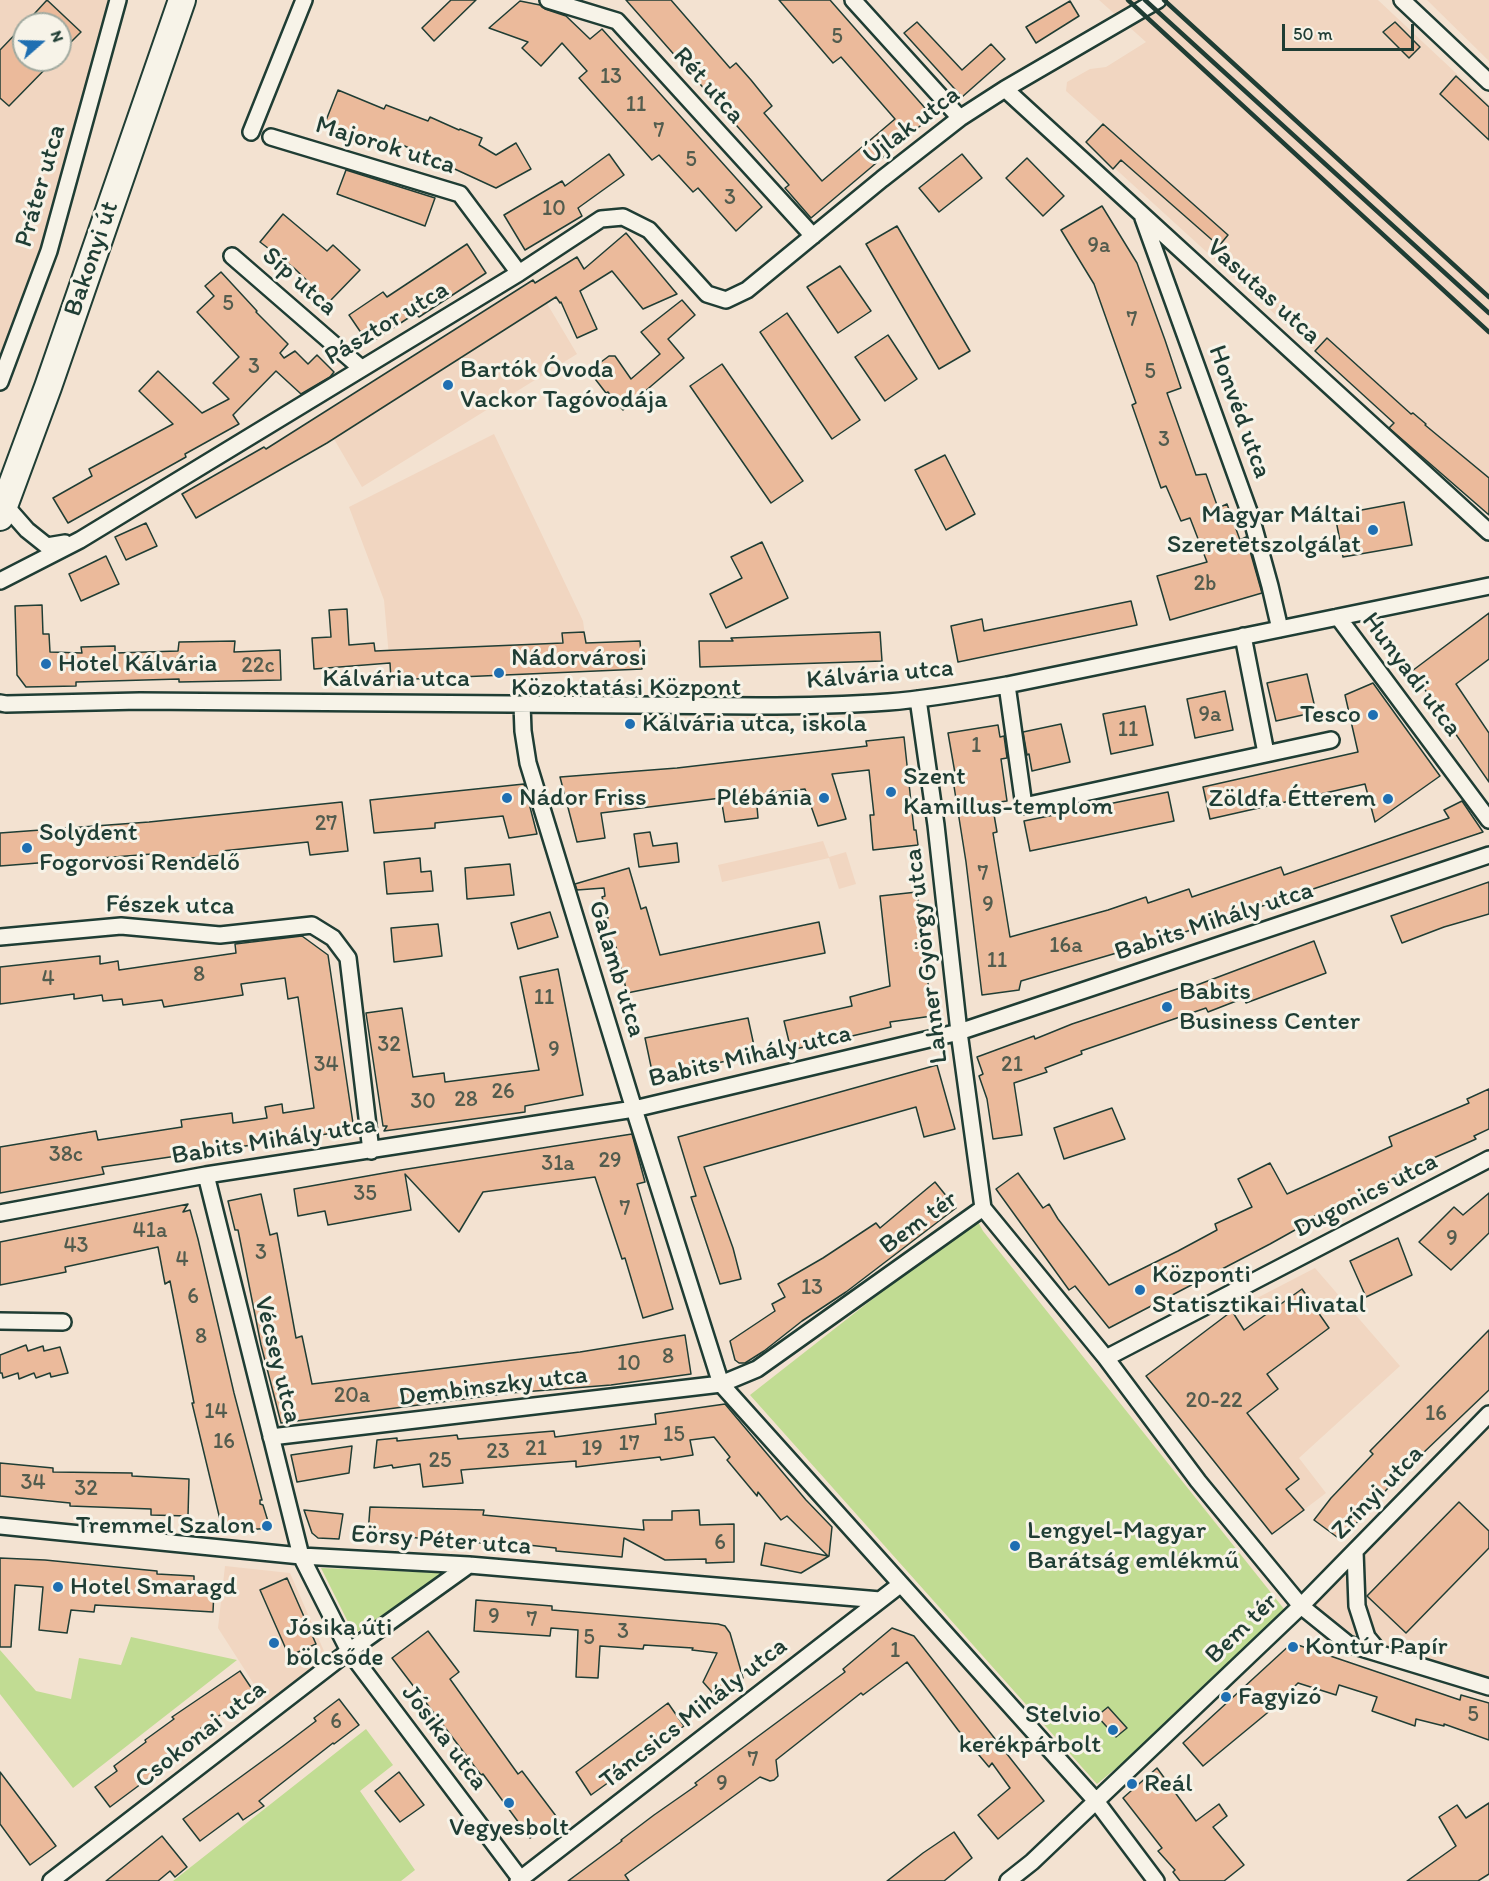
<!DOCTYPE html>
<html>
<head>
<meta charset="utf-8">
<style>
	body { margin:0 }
	#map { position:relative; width:1489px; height:1881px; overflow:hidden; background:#f3e2d1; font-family:Itim,sans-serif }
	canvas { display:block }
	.north { position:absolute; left:12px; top:12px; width:60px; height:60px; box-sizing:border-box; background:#f7f3e8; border:2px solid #a1aaa0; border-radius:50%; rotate:70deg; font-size:16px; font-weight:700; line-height:24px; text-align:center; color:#1f3d34 }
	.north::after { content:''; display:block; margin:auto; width:21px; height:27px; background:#1f6fb2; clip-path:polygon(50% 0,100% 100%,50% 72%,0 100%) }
	.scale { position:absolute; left:1282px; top:24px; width:132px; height:27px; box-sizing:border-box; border:3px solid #1f3d34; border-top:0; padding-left:8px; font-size:18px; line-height:21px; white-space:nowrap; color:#1f3d34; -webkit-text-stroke:4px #f7f3e8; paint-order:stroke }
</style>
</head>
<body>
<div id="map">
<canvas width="1489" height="1881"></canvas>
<div class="north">N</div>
<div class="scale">50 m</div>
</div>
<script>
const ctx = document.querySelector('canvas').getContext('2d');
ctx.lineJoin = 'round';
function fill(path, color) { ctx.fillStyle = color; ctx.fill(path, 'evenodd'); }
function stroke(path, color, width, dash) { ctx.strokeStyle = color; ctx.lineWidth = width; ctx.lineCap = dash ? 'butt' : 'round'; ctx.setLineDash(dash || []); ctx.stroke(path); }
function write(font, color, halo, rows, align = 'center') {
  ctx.font = font + ' Itim,sans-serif'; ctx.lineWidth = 6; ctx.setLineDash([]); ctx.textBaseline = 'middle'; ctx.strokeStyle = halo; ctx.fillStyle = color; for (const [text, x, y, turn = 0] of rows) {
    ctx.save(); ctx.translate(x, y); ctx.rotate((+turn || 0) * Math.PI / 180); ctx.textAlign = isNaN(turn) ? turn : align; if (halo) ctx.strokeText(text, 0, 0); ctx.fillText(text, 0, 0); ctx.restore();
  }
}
const built = new Path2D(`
	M0 0H109L21 322 0 362ZM24 24H60V60H24Z
	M1099 0H1378L1489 104V515L1388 429 1392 421 1086 142 1103 124 1066 91 1067 82 1090 69 1106 67 1146 42Z
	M1427 0H1489V61Z
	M533 280 577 354 362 487 320 415Z
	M494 434 583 621 586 643 640 641 642 669 391 680 384 600 349 507Z
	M823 841 829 857 846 852 856 884 839 889 829 858 722 882 718 865Z
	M1315 1268 1400 1366 1299 1458 1326 1493 1272 1534 1146 1376 1232 1311Z
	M1489 1414V1687L1348 1644 1301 1606Z
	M225 1566 290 1573 327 1658 266 1703 218 1628Z`);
const green = new Path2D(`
	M976 1218 983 1231 1288 1614 1149 1741 1097 1784 750 1395Z
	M321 1568 445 1573 354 1634Z
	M131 1637 237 1660 73 1788 0 1694V1650L36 1691 71 1699 79 1658 121 1665Z
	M366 1729 393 1765 360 1791 415 1870 401 1881H173Z`);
const building = new Path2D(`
	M47 0 81 32 60 53V24H25Z
	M451 0H476L434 41 422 28Z
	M626 0H671L730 68 736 63 751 80 772 106 764 113 822 181 895 119 841 57 833 63 779 0H830L932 116 811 218 785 188 789 185Z
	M520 1 540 5 545 9 566 16 590 39 602 29 762 207 736 231 698 188 693 192 659 155 652 160 579 78 587 71 562 43 541 66 522 48 528 42 489 28Z
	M1070 1 1079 16 1036 43 1026 27Z
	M917 22 962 70 991 44 1005 59 962 97 904 33Z
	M1395 22 1420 47 1409 58 1383 32Z
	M24 25V60H54L9 106 0 98V50Z
	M1456 76 1489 107V140L1440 94Z
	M338 90 384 109 386 105 428 121 430 117 459 130 460 129 482 138 479 145 496 155 516 143 531 169 496 188 396 142 393 151 366 140 325 123Z
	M1103 124 1228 235 1219 246 1121 160 1113 169 1086 142Z
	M609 154 624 175 578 208 582 216 525 250 504 215 562 181 565 186Z
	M962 154 982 178 939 212 919 188Z
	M1027 158 1064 196 1043 216 1006 178Z
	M346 170 435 198 425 226 337 194Z
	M1102 206 1137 263 1165 340 1181 388 1167 393 1196 475 1206 474 1218 508 1227 504 1240 540 1246 537 1262 593 1170 620 1157 576 1207 562 1190 518 1181 521 1166 486 1161 488 1132 405 1136 403 1094 284 1061 230Z
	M283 214 327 251 333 245 360 270 329 302 294 268 260 242Z
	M897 226 970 351 939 369 866 244Z
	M626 233 677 294 643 309 612 271 580 291 597 329 577 338 561 302 560 303 556 297 327 443 196 518 182 494 264 447 266 449 533 280 535 283 577 257 584 269Z
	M467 244 486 273 419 317 416 313 373 341 366 340 349 315 383 292 387 297Z
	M840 266 871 311 838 333 807 287Z
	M221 272 257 311 256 312 288 344 280 353 284 358 295 351 308 364 317 355 334 372 330 377 301 394 276 371 233 415 239 424 185 454 186 457 68 523 53 498 92 476 89 469 173 424 139 391 158 371 202 413 229 399 213 383 239 357 197 312 214 296 205 286Z
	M682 300 695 315 668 339 684 358 623 410 608 392 606 393 589 371 609 356H615L631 379 660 354 641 332Z
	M787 313 860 420 832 439 760 332Z
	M888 335 917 379 885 401 855 357Z
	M1327 338 1411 414 1413 413 1426 424 1425 425 1489 478V515L1389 428 1394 423 1315 351Z
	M722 364 803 481 771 503 690 386Z
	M945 455 975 514 946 530 915 470Z
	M1404 502 1412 545 1343 557 1335 515Z
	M146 523 157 546 126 560 115 537Z
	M762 542 788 598 726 628 710 594 742 578 731 557Z
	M106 556 119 584 81 601 69 574Z
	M1131 601 1137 625 958 662 951 626 982 619 984 631Z
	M42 605 43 634H49L50 652 82 653 81 647 115 646V653L178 651 179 642 235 641 234 652 280 650 281 680 179 682V679L76 682V686L26 687 17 675 15 606Z
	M347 609 349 645 374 643 375 651 563 643 562 633 584 632 586 643 640 641 642 669 391 680 390 663 314 669 312 638 331 637 329 610Z
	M1489 613V659L1456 684 1489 733V782L1412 671Z
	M880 632 882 661 700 667 699 641H733L731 638Z
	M1307 674 1316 712 1276 721 1267 683Z
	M1373 683 1440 776 1375 822 1365 784 1210 819 1203 787 1358 752 1345 695Z
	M1225 691 1233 730 1195 738 1187 699Z
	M1145 706 1153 745 1111 754 1103 714Z
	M1061 724 1070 762 1032 771 1029 754 1027 755 1023 732Z
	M998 725 1000 737 1004 736 1007 758 1001 759 1007 801 992 803 997 832 993 833 1010 937 1108 910 1146 897 1148 903 1189 889 1192 897 1281 867 1284 875 1449 818 1444 810 1462 801 1483 832 1161 940 1021 981 1019 990 982 995 966 862 953 780 956 779 948 733Z
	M904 737 914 830H916L918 845 873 850 870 815H874L869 770 832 774 846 819 818 826 805 789 756 795 758 818 725 822 721 798 601 813 605 838 577 842 560 777 677 768 867 746 866 741Z
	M524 784 537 834 509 838 503 816 435 823V828L374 833 370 800Z
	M1168 792 1174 821 1030 851 1024 821Z
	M342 802 348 851 310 855 308 842 222 851V855L153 862 152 854 0 866V833L149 822Z
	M650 832 653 846 677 843 679 862 639 867 634 834Z
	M420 858 421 872 431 871 433 891 387 894 384 862Z
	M510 864 514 895 467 899 465 868Z
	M629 868 641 909 646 907 660 955 819 922 825 953 627 993 616 947 613 948 605 918H608L602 897 605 896 604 888 577 890 575 884Z
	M1489 882V914L1444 927 1402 943 1391 916Z
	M917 892 932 1016 890 1022 891 1027 791 1050 784 1021 852 1006 850 997 890 986 880 896Z
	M550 912 558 937 518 949 511 923Z
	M438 924 442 956 394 962 391 928Z
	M302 936 328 955 354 1130 102 1167 104 1174 0 1193V1147L96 1131 98 1140 182 1127 181 1120 232 1113 233 1123 267 1118 265 1107 282 1104 283 1113 314 1108 298 997 288 999 285 978 241 984 243 995 164 1007 162 1000 123 1005 122 999 103 1001 102 995 74 999V994L0 1004V967L100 956V964L118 961 119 970 236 953 235 944Z
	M1314 941 1326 973 1246 1003 1244 998 1208 1012 1206 1008 1081 1051 1082 1054 1045 1068 1047 1072 1014 1083 1022 1135 993 1139 987 1099 979 1076 983 1074 977 1057 1034 1036 1035 1039 1072 1024 1189 985V988Z
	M558 969 583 1095 525 1106V1112L384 1131 387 1126H383L366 1013 402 1008 413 1077 444 1073 445 1082 539 1070 520 977Z
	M748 1018 756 1055 653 1076 645 1038Z
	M937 1065 955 1129 924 1137 916 1107 704 1167 733 1248 741 1279 720 1284 691 1197 696 1196 678 1137Z
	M1489 1089V1129L1474 1136 1476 1139 1391 1177 1393 1180 1302 1222 1304 1225 1270 1244 1109 1328 1075 1286 1069 1290 996 1189 1018 1173 1043 1208 1049 1204 1058 1219 1109 1285 1178 1251 1217 1230 1215 1224 1252 1207 1238 1179 1270 1163 1287 1194 1392 1146 1389 1137 1469 1103 1467 1099Z
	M1112 1108 1125 1139 1064 1159 1054 1128Z
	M632 1134 645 1182 637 1184 673 1309 643 1318 625 1258 622 1259 595 1177 483 1192 459 1232 405 1174 411 1210 328 1225 325 1211 298 1216 294 1189 401 1170Z
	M935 1182 956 1208 846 1292 802 1321 764 1351 745 1363H739L735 1360 730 1341 775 1311 772 1304 785 1297 778 1284 823 1258 876 1223 880 1228Z
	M1489 1193V1233L1451 1270 1419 1242 1454 1207 1463 1215Z
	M261 1194 270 1235 277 1233 296 1338 302 1336 312 1384 580 1352 685 1335 691 1374 611 1385 510 1393 281 1423 261 1345 238 1230H235L228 1201Z
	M188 1204 183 1212 190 1210 198 1239 234 1393 262 1500H260V1504L263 1505 270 1528 223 1532 192 1403H194L170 1281 165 1284 158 1247 65 1267 66 1272 0 1285V1242Z
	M1398 1238 1412 1275 1366 1297 1350 1261Z
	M1302 1289 1329 1328 1267 1374 1278 1389 1247 1413 1299 1479 1286 1489 1304 1510 1272 1534 1146 1376 1232 1311 1244 1330Z
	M1489 1330V1390L1398 1477 1341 1540 1314 1520 1331 1498 1373 1454 1370 1451Z
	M26 1345 28 1351 43 1346 44 1351 60 1347 68 1373 51 1377 50 1373 36 1378 34 1373 19 1379 18 1373 3 1378 2 1373H0V1355Z
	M725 1404 806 1500 832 1527 829 1556 801 1573 761 1565 765 1543 828 1556 787 1516 781 1520 758 1492 757 1496 727 1460 730 1457 714 1437 690 1440 693 1455 661 1460 660 1457 576 1467V1461L461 1470 463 1483 423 1487 420 1464 393 1468 392 1465 374 1468 377 1440 397 1438V1441L457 1435 458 1439 554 1431 555 1437 656 1424 655 1414Z
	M352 1446 349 1473 297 1482 291 1455Z
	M0 1463 53 1468V1472L132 1473V1476L189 1479 188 1516 151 1515V1509L70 1506V1503L0 1496Z
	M1459 1502 1489 1531V1548L1406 1633 1367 1596Z
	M370 1507 484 1510 483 1515 644 1530 643 1520H672V1511L699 1510 700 1525 734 1524V1562L706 1563V1559L665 1560 624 1538 622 1557 556 1551V1548L481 1540V1543L368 1534Z
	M304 1510 343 1514 339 1539 318 1538 312 1533Z
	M0 1558 45 1560 157 1571V1574L194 1576V1588L214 1590 213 1612 95 1605 94 1612 71 1610 67 1633 39 1630 43 1587 15 1585 11 1647H0Z
	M287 1578 316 1644 289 1656 260 1590Z
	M476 1600 552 1606V1610L718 1624 725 1626 730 1633 743 1678 718 1699 703 1682 717 1653 692 1650 693 1648 644 1645 643 1649 600 1646 598 1678 576 1677 578 1630 551 1628 550 1636 474 1631Z
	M892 1628 914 1636 1044 1801 998 1839 978 1815 1010 1788 992 1763 989 1767 958 1730 907 1662 863 1695 861 1693 776 1760 778 1776 774 1780 770 1781 760 1777 625 1875 629 1881H568L622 1841 621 1840 654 1815 697 1785 695 1783 845 1672 843 1669Z
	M428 1631 459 1672 450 1679 518 1774 522 1771 559 1820 530 1838 483 1774 481 1775 392 1658Z
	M1292 1643 1460 1700 1461 1695 1489 1703V1740L1444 1724V1726L1416 1719 1415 1726 1372 1711 1377 1697 1339 1685 1336 1695 1298 1683 1272 1709 1203 1766 1183 1743Z
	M240 1671 254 1692 201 1728 205 1735 155 1770 157 1772 110 1807 95 1787 117 1771 114 1766 146 1742 145 1740 174 1719 172 1717Z
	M339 1699 359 1725 334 1744 333 1743 259 1801 264 1806 243 1820 238 1813 200 1841 183 1819 283 1746 316 1721 314 1718Z
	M668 1703 684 1726 647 1752 648 1754 591 1795 576 1772Z
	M1108 1707 1127 1728 1116 1737 1097 1716Z
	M1157 1768 1196 1821 1219 1804 1227 1816 1213 1827 1244 1865 1224 1881H1180L1173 1872 1175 1870 1158 1851 1162 1848 1123 1798Z
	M0 1772 56 1846 30 1865 0 1824Z
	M399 1772 424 1805 400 1822 375 1791Z
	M1489 1803V1874L1478 1881H1407L1456 1846 1439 1817 1457 1805 1466 1818Z
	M954 1832 972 1858 944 1881H887L923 1853Z
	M162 1836 187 1867 175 1877 170 1871 158 1881H106Z`);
const street = new Path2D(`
	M548 0 617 21 813 236
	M853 0 960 118
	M1402 0 1489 82
	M1005 89 1489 532
	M251 132 304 0
	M271 137 460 194 519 273
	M1143 218 1251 517 1270 586 1280 629
	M232 256 361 368
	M0 382 49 251 118 0
	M5 505 27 530 47 546 65 543
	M0 581 80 540 519 273 601 219 623 217 649 230 707 294 726 300 747 290 882 179 960 118 1005 89 1158 0
	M1338 617 1489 820
	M1243 636 1266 753
	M1007 685 1024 806 1331 740
	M918 699 936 825 959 1032 983 1208
	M0 703 6 704 140 701 758 706C801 706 845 705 888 702 928 699 968 692 1007 685L1489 586
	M522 704 523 731 528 763 634 1109 721 1384 1096 1801 1156 1881
	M0 937 121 926 220 935 312 925 333 938 348 958 371 1151
	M206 1175 301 1556 349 1651 522 1881
	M983 1208 1106 1358 1198 1481 1301 1606 1348 1644 1489 1687
	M0 1213 206 1175 634 1109 959 1032 1489 855
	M0 1321 63 1322
	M1106 1358 1489 1159
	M271 1437 721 1384 757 1369 983 1208
	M0 1526 301 1556 469 1565 880 1600
	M1355 1551 1357 1606 1367 1637 1381 1654
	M51 1881 349 1651 469 1565
	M518 1881 901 1584
	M1008 1881 1032 1862 1301 1606 1489 1414`);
const primary = new Path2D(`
	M0 517 48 387 182 0`);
const rail = new Path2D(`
	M1128 0 1489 332
	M1145 0 1489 313
	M1164 0 1489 297`);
const markers = [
	[448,385,6,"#1f6fb2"],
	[1373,530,6,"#1f6fb2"],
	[46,664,6,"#1f6fb2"],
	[499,673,6,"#1f6fb2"],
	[1373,715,6,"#1f6fb2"],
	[630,724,6,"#1f6fb2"],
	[891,792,6,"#1f6fb2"],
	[507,798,6,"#1f6fb2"],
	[824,798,6,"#1f6fb2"],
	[1388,799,6,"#1f6fb2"],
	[27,848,6,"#1f6fb2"],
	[1167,1007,6,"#1f6fb2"],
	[1140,1290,6,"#1f6fb2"],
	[267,1526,6,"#1f6fb2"],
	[1015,1546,6,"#1f6fb2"],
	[58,1587,6,"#1f6fb2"],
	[274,1643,6,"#1f6fb2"],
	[1293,1647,6,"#1f6fb2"],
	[1226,1697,6,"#1f6fb2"],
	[1113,1730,6,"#1f6fb2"],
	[1132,1784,6,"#1f6fb2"],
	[509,1803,6,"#1f6fb2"]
];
const numberNames = [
	["5",837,37],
	["13",611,77],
	["11",636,105],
	["7",659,131],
	["5",691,160],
	["3",730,198],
	["10",554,209],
	["9a",1099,246],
	["5",228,304],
	["7",1132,320],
	["3",254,367],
	["5",1150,372],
	["3",1164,440],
	["2b",1205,584],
	["22c",258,666],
	["9a",1210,715],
	["11",1128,730],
	["1",976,746],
	["27",326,824],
	["7",983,874],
	["9",988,905],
	["16a",1066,946],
	["11",997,961],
	["8",199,975],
	["4",48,979],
	["11",544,998],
	["32",389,1045],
	["9",554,1050],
	["34",326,1065],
	["21",1012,1065],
	["26",503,1092],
	["28",466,1100],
	["30",423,1102],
	["38c",66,1155],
	["29",610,1161],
	["31a",558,1164],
	["35",365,1194],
	["7",625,1209],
	["41a",150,1231],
	["9",1452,1239],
	["43",76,1246],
	["3",261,1253],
	["4",182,1260],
	["13",812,1288],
	["6",193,1297],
	["8",201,1337],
	["8",668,1357],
	["10",629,1364],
	["20a",352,1396],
	["20-22",1214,1401],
	["14",216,1412],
	["16",1436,1414],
	["15",674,1435],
	["16",224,1442],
	["17",629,1444],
	["21",536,1449],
	["19",592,1449],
	["23",498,1452],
	["25",440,1461],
	["34",33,1483],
	["32",86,1489],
	["6",720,1543],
	["9",494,1617],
	["7",532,1620],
	["3",623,1632],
	["5",589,1638],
	["1",895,1651],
	["5",1473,1715],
	["6",336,1722],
	["7",753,1760],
	["9",722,1784]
];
const streetNames = [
	["Rét utca",708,86,48],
	["Újlak utca",912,126,-37],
	["Majorok utca",385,146,17],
	["Práter utca",41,186,-74],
	["Bakonyi út",92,259,-71],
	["Síp utca",299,282,41],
	["Vasutas utca",1263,292,42],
	["Pásztor utca",387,324,-31],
	["Honvéd utca",1239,412,70],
	["Kálvária utca",880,675,-5],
	["Hunyadi utca",1411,675,53],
	["Kálvária utca",396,679],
	["Fészek utca",170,906,1],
	["Babits Mihály utca",1214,922,-18],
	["Lahner György utca",927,956,-97],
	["Galamb utca",616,969,73],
	["Babits Mihály utca",750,1057,-13],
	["Babits Mihály utca",274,1141,-9],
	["Dugonics utca",1366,1196,-27],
	["Bem tér",919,1223,-36],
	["Vécsey utca",277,1360,76],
	["Dembinszky utca",493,1387,-7],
	["Zrínyi utca",1378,1493,-46],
	["Eörsy Péter utca",441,1541,4],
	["Bem tér",1242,1629,-44],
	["Táncsics Mihály utca",694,1714,-38],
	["Csokonai utca",201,1735,-38],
	["Jósika utca",444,1738,53]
];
const poiNames = [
	["Bartók Óvoda",460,370],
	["Vackor Tagóvodája",460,400],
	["Magyar Máltai",1361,515,"right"],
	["Szeretetszolgálat",1361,545,"right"],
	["Nádorvárosi",511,658],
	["Közoktatási Központ",511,688],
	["Hotel Kálvária",58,664],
	["Tesco",1361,715,"right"],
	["Kálvária utca, iskola",642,724],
	["Szent",903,777],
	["Kamillus-templom",903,807],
	["Nádor Friss",519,798],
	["Plébánia",812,798,"right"],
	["Zöldfa Étterem",1376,799,"right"],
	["Solydent",39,833],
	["Fogorvosi Rendelő",39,863],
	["Babits",1179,992],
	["Business Center",1179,1022],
	["Központi",1152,1275],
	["Statisztikai Hivatal",1152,1305],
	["Tremmel Szalon",255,1526,"right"],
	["Lengyel-Magyar",1027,1531],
	["Barátság emlékmű",1027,1561],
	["Hotel Smaragd",70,1587],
	["Jósika úti",286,1628],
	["bölcsőde",286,1658],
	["Kontúr Papír",1305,1647],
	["Fagyizó",1238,1697],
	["Stelvio",1101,1715,"right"],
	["kerékpárbolt",1101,1745,"right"],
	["Reál",1144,1784],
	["Vegyesbolt",509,1828,"center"]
];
fill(built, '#f1d6c1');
fill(green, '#c1dc93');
fill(building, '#ebba9b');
stroke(building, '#1f3d34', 1.5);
stroke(street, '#1f3d34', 20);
stroke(primary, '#1f3d34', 30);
stroke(street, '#f7f3e8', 15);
stroke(primary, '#f7f3e8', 26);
stroke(rail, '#1f3d34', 4.5);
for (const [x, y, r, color] of markers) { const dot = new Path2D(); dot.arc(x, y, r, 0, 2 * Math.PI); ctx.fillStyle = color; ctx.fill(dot); stroke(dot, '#f7f3e8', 2); }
write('22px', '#525c4e', null, numberNames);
write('26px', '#1f3d34', '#f7f3e8', streetNames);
write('26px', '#1f3d34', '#f7f3e8', poiNames, 'left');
</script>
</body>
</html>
